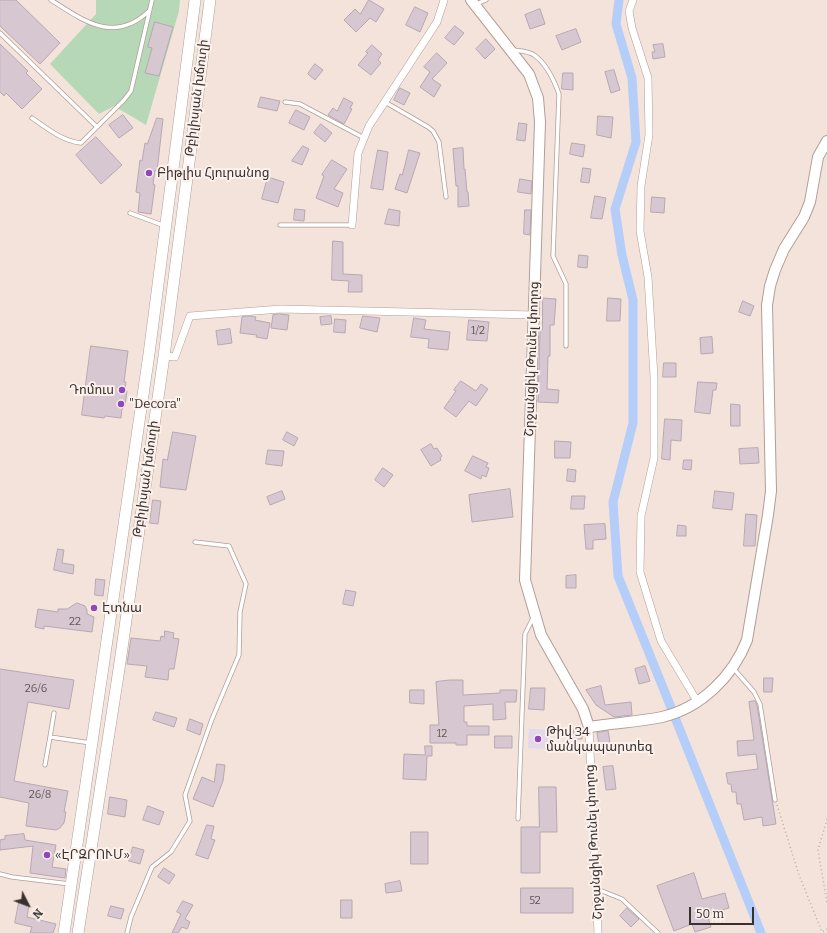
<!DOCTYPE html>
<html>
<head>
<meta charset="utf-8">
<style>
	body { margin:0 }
	#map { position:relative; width:827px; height:933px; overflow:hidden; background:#f4e3da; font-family:Bitter,serif }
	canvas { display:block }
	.north { position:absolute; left:8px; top:885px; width:40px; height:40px; -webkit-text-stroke:3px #fcf1ec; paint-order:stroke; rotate:132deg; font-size:11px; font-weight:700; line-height:16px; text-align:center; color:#38312e }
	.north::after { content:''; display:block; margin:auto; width:14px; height:18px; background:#38312e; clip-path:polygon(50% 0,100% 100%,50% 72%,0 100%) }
	.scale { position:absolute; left:689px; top:907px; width:65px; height:18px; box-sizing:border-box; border:2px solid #38312e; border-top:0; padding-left:5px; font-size:12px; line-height:14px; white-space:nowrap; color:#38312e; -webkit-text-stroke:3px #fcf1ec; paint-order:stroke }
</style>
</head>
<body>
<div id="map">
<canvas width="827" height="933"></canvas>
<div class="north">N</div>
<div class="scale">50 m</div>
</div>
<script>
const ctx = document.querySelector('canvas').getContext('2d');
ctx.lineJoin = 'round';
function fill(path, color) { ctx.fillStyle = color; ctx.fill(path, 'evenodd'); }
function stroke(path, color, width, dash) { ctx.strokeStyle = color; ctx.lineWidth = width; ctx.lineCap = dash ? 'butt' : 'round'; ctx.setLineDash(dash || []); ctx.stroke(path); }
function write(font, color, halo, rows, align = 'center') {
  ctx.font = font + ' Bitter,"Noto Sans Armenian",serif'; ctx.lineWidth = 4; ctx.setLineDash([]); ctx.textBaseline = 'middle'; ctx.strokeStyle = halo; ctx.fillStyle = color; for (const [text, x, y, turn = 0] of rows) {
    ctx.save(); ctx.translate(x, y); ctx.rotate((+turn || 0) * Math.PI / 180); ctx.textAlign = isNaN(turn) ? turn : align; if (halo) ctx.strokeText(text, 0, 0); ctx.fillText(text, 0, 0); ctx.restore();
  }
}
const education = new Path2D(`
	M529 729 549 730 547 749 528 748Z`);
const green = new Path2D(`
	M96 0H180L179 11 146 125 114 106 99 114 50 64 96 14Z`);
const canal = new Path2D(`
	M619 0 616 24 632 78 636 142 615 209 622 255 633 300V423L613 502 618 576 668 700 761 933`);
const building = new Path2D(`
	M0 0H16L60 43 40 64 0 26Z
	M369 0 384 9 376 22 370 18 356 32 344 20 355 9 360 14Z
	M415 7 428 13 420 32 406 25Z
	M540 9 545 24 530 29 525 15Z
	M155 22 173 27 159 76 145 73 152 48 148 47Z
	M455 26 464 33 454 45 445 38Z
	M576 29 581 42 562 50 556 36Z
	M486 39 495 49 485 59 476 49Z
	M0 44 28 71 26 73 42 89 22 109 6 93 4 96 0 92Z
	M663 44 665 57 653 59 652 52H655L653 45Z
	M372 45 382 54 378 60 381 63 371 75 358 65 368 53 366 52Z
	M437 53 447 63 432 79 441 85 434 97 420 87 430 72 424 67Z
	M315 64 323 70 315 80 308 74Z
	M614 70 620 90 611 93 605 72Z
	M563 73H573V90L562 89Z
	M400 88 410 93 404 105 394 100Z
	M261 97 280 101 277 111 258 107Z
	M344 98 353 103 350 108 352 109 344 124 328 115 333 108 337 111Z
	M296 110 310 117 304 130 289 123Z
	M123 115 133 128 119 138 109 125Z
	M598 116 613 117 611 138 597 135Z
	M157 118 163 119 157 171 155 170 153 184 155 185 151 214 138 212 140 193 136 192 140 160 142 161 145 143 147 144Z
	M519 123 527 124 525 141 517 140Z
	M321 124 332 133 325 142 314 133Z
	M96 137 122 165 101 184 76 155Z
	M572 143 585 145 583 157 570 154Z
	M303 146 309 149 302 165 292 161Z
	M463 148 464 169H465L467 192H468L469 206 458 207V186H456L453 149Z
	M378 150 388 152 383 190 371 188Z
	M409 150 420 153 407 193 395 189 400 174 402 175Z
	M332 160 347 169 334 189 343 193 338 207 316 198 324 176 322 175Z
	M583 168 591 169 589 183 581 182Z
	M268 177 284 182 278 203 262 199Z
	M520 179 532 181 531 194 518 192Z
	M595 196 606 198 602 219 591 218Z
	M652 197 665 198 664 213 651 212Z
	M295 209 305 210 304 221 294 220Z
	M389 209 400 211 399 226 385 224Z
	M525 210H531L530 235 524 234Z
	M333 241 343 242V274L362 275V292H348L349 281 332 280Z
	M579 255 588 256 587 268 578 267Z
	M543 298 556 299 554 325H550V356H548L547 389 559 390 558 403 538 402 540 330H542Z
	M608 298 621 299 620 321H607Z
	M743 301 754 306 750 316 739 312Z
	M280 314 289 315 287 330 271 328 273 315Z
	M250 316 256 317 255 320 270 323 267 339 256 337 257 335 240 333 242 317Z
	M331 316 332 324 321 325 320 317Z
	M363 316 380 318 377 332 360 328Z
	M414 318 426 320 424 329 450 332 448 350 428 348 429 339 411 337Z
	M335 319 346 320 345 333 334 332Z
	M469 320 489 322 487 341 467 340Z
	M230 329 232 343 218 345 216 331Z
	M712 337 713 353 701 354 700 338Z
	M91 346 128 351 124 382H126L125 390 127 391 125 406 122 409 121 418 105 416 104 418 82 415Z
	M664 363H676V377H663Z
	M461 381 476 391 481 384 488 389 476 406 469 401 456 417 444 408 456 391 454 390Z
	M698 382 717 383 716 390H713L710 414 695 412Z
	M731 404 740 405V426H731Z
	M665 419 682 420 681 441 671 440 670 460 662 459Z
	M173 432 196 436 186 490 160 487 163 459 167 460Z
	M287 432 298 438 294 446 283 440Z
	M555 441 571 442 570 458H555Z
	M431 444 434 449 437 448 442 456 440 458 441 460 431 466 421 450Z
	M758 448 759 463 740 464 739 449Z
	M268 450 284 451 282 466 266 464Z
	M473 456 488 463 486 467 489 468 486 477 482 475 481 479 465 471Z
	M684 460H692L691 470 683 469Z
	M383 468 393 475 384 487 375 480Z
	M568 469 576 470 575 482 567 481Z
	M510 489 513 517 472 522 469 495Z
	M282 491 285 499 270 505 267 497Z
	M715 491 734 493 732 510 713 508Z
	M572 496H585L584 509H571Z
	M153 500 161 501 158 524 150 523Z
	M746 514 757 515 755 546H744Z
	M605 524 606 539 593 540V549H586L584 525Z
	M678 525 686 526V536H677Z
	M58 549 64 550 62 563 74 565 73 574 54 570Z
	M576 575V588H566V576Z
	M96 579 105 580 103 596 95 595Z
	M346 590 356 592 353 606 343 604Z
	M77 603 85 606 87 610V614L94 617 92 632 44 626V629L35 627 38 609 58 612V609H67Z
	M165 631 174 633 173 638 179 639 174 669H169L168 680 145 677 147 666 127 664 131 638 160 641 161 636 164 637Z
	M645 666 650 681 639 684 635 669Z
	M0 669 74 680 69 709 28 702 14 781 68 791 64 812H66L64 823 60 828 56 830 26 826 29 803 0 797Z
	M764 678H773L772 692H764Z
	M450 680H463V695L500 693V690H517L516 702H505L506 719 493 720V704L464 706V722H467V726H489V735H467V745H456V743H430V725H439L436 682Z
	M601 686 605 705 631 702 632 715 614 717 596 705 586 690Z
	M531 688H545L544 710 529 709Z
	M410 690H424V704L410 703Z
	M755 701 757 705 776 824 763 826 762 817 744 820 741 804H737L736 792H732L731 784H728L726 773 758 769 756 754 738 756 737 741 754 740 749 702Z
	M156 712 177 718 174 727 153 720Z
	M190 719 203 724 200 735 187 730Z
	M574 729H582V739H573Z
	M608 731 610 742 599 744 597 733Z
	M495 736H512V748H495Z
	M425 746H432V756H427L426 780 403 779 404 754 425 755Z
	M217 764 225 765 223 781 213 807 193 799 202 777 214 782Z
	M613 766 616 789 606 790 603 767Z
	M539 787H556L557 832H540V873H521V827H539Z
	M110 797 127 800 125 817 108 814Z
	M148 806 164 812 159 825 143 820Z
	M207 825 214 826 211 839 215 840 208 859 196 855Z
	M411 832H428V864H411Z
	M24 834 25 840 56 845 52 867 66 869 65 878 30 873 33 846 0 850V840L5 839V836Z
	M133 847 144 850 140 864 129 861Z
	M164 868 175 875 169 884 158 877Z
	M694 873 702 899 725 893 729 908 707 914 711 927 695 932 692 924 674 931 657 886Z
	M400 881 402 891 386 893 385 884Z
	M521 888H573V913H521Z
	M341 900H352V918H341Z
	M183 901 193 905 185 919 190 922 187 929 182 927 178 933H172L181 914 177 912Z
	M19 903 29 905 27 917 56 924 53 933H30L32 927 15 923Z
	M111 906 124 909 121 919 108 916Z
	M627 908 639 919 631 927 620 916Z`);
const path = new Path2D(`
	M777 805 799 875 822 932 827 929
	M827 819 818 850 827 903`);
const lane = new Path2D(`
	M51 0C84 21 114 44 149 11
	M476 4 486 0
	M0 33 97 127 124 100 131 91 152 0
	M512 50C519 51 529 51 534 55 547 64 554 80 559 94L553 256 566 284V346
	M285 102 300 104 364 138
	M385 102 428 127 433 131 439 142 446 197
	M32 118C48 129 62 141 81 143L97 127
	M130 213 165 226
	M280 225H352
	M733 668 754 692 760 704 775 800
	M54 713 50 737 91 743
	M45 765 50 737
	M518 819 525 634 534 616
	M0 874 12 877 70 884
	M597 889 622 899 658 933
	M127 933 131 917 152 867 171 852 190 821 185 795 212 719 239 655 240 612 246 584 229 546 195 542`);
const street = new Path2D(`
	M633 0 629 11 632 28 648 78 649 135 641 186 640 231 648 277 654 377V458L641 516 640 572 661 641 697 701
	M352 225 358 153 369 126 437 22 444 0
	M164 356 175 357 190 316 281 309 534 315
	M589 727 598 933`);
const secondary = new Path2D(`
	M471 0 529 74 538 98 540 122 525 580 541 635 583 709 589 727C613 723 638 722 662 717 701 708 733 676 747 640L768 515 771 491 767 305 770 286 775 270 784 249 804 217 810 202 818 157 827 141`);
const primary = new Path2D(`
	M64 933 149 354 195 0
	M78 933 119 669 164 356 210 0`);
const markers = [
	[149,173,4,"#8e48bc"],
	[122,390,4,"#8e48bc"],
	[121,404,4,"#8e48bc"],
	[94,608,4,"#8e48bc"],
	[538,739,4,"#8e48bc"],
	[47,855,4,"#8e48bc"]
];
const numberNames = [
	["1/2",478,331],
	["22",75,622],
	["26/6",36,689],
	["12",442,734],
	["26/8",40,795],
	["52",535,901]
];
const streetNames = [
	["Թբիլիսյան խճուղի",197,98,-83],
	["Շրջանցիկ Թունել փողոց",532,359,-88],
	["Թբիլիսյան խճուղի",146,479,-82],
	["Շրջանցիկ Թունել փողոց",594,842,-93]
];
const poiNames = [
	["Բիթլիս Հյուրանոց",157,173],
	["Դոմուս",114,390,"right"],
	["\"Decora\"",129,404],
	["Էտնա",102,608],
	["Թիվ 34",546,732],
	["մանկապարտեզ",546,747],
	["«ԷՐԶՐՈՒՄ»",55,855]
];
fill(education, '#e3d8ec');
fill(green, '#b6d8b6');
stroke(canal, '#b4cef9', 9);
fill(building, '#d7c7d1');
stroke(building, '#b7a7b1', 1);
stroke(lane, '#b09f97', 5);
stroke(street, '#b09f97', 8);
stroke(secondary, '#b09f97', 12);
stroke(primary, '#b09f97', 12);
stroke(path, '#baaca5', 1.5, [1, 3]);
stroke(lane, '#fff', 3.5);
stroke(street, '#fff', 7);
stroke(secondary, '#fff', 10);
stroke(primary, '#fff', 11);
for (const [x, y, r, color] of markers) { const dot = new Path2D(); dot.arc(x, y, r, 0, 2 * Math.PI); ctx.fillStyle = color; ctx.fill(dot); stroke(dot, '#fcf1ec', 1.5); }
write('11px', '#605657', null, numberNames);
write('13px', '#38312e', '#fcf1ec', streetNames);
write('13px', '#38312e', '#fcf1ec', poiNames, 'left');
</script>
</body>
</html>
